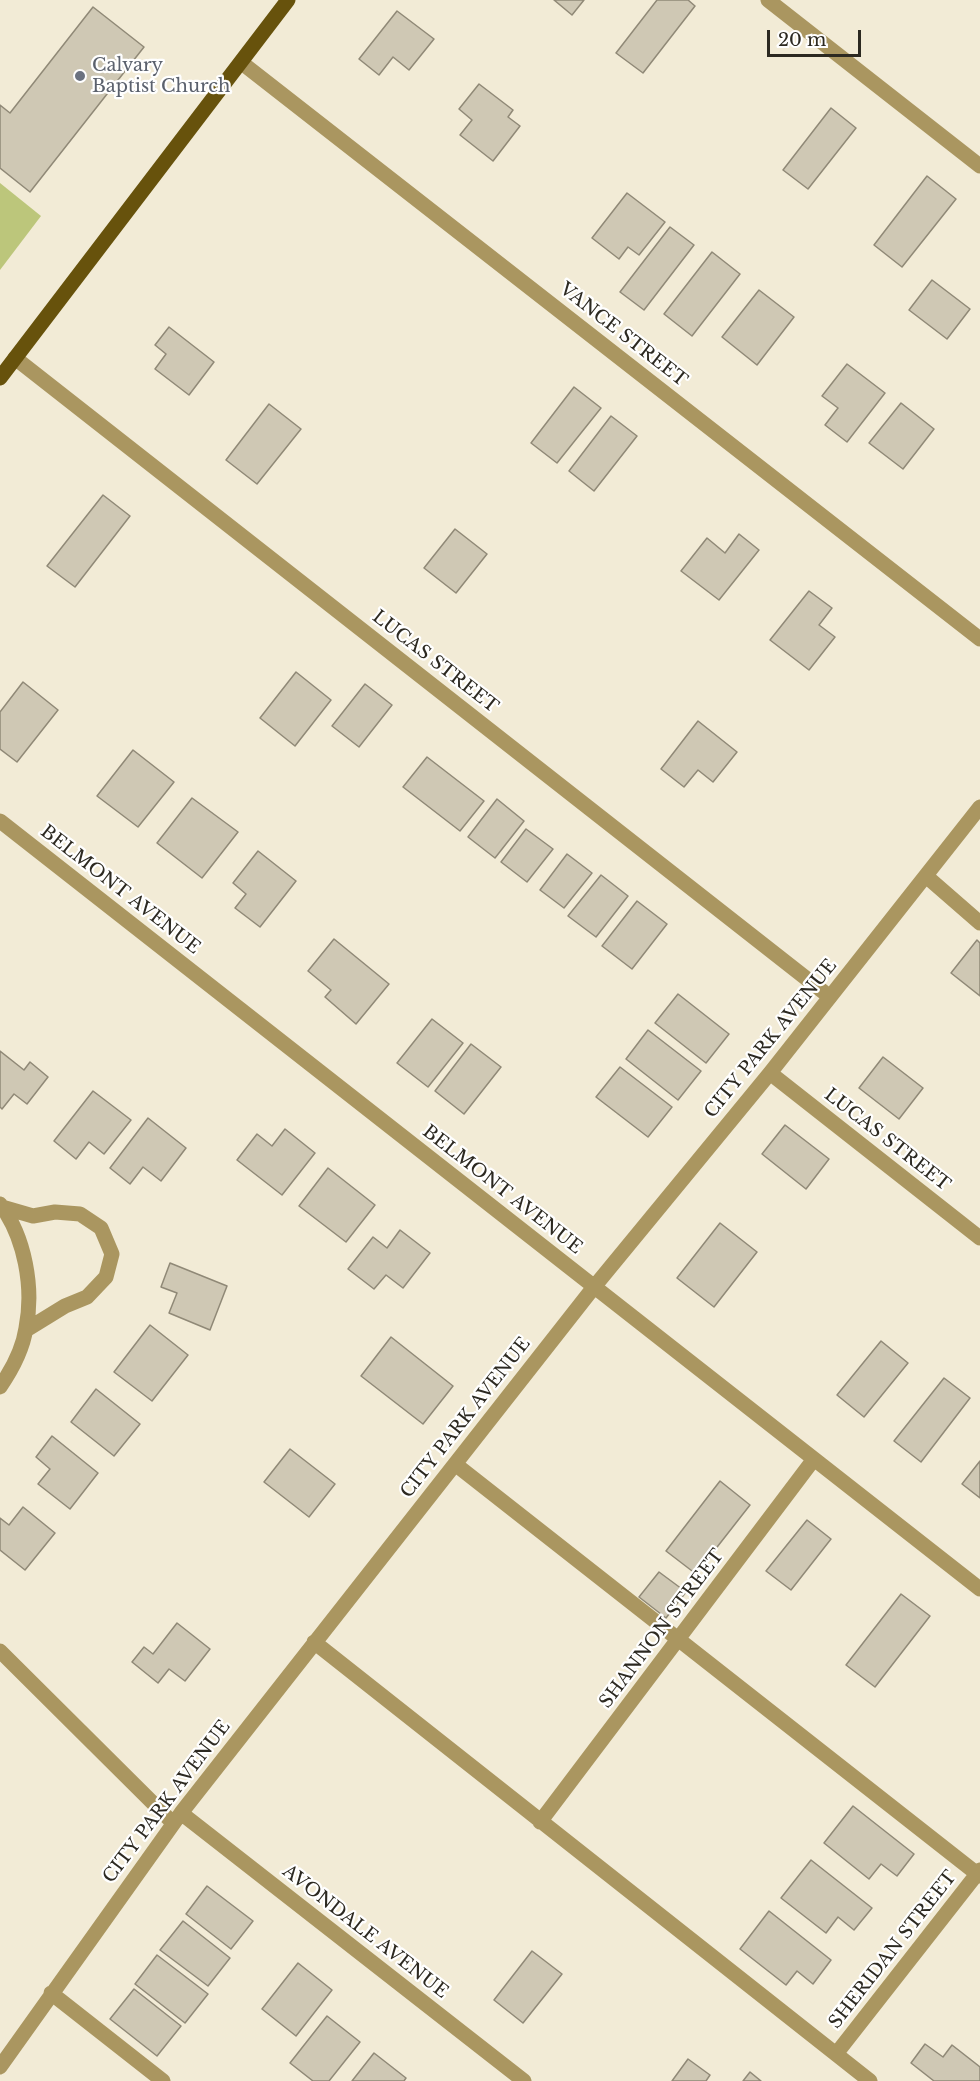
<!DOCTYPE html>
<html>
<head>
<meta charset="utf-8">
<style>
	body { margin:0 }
	#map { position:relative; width:980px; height:2081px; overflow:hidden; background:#f2ebd6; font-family:"Libre Baskerville",serif }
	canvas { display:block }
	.scale { position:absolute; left:767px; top:30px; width:94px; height:27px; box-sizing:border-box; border:3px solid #2c2921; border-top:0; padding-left:8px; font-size:18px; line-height:21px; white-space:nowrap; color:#2c2921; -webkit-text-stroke:4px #fff; paint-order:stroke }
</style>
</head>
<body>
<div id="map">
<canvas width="980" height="2081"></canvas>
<div class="scale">20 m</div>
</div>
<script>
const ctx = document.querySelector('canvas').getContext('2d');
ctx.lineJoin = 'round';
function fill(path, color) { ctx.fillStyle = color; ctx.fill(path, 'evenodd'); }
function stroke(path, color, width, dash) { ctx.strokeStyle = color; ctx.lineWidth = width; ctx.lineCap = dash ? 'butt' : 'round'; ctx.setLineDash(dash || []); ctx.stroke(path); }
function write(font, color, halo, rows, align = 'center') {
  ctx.font = font + ' "Libre Baskerville",serif'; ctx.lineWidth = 4.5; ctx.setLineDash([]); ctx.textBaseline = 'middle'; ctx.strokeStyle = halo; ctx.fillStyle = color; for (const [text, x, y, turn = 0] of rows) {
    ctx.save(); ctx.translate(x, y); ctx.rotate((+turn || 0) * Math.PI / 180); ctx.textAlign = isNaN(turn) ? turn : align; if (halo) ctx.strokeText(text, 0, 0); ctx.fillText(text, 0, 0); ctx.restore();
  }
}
const green = new Path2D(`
	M0 183 41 216 0 270Z`);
const building = new Path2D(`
	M554 0H584L572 15Z
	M657 0H688L695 6 643 73 616 53Z
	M93 7 144 47 30 192 0 168V105L10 113Z
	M397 11 434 39 409 70 393 57 379 75 359 59Z
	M479 84 513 110 508 117 520 126 493 161 460 135 472 120 459 109Z
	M831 108 856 128 808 189 783 170Z
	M927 176 956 199 902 267 874 245Z
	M627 193 665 222 639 255 628 247 619 259 592 238Z
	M670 227 694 245 644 310 620 292Z
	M712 252 740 274 692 336 664 314Z
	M932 280 970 309 947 339 909 310Z
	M759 290 794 317 757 365 722 337Z
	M169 327 214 362 189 395 155 369 166 354 155 345Z
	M847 364 885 393 847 442 825 425 838 408 822 396Z
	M574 387 601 408 557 463 531 443Z
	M901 403 934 429 903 469 869 443Z
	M269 404 301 429 257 484 226 460Z
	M611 416 637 436 594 491 569 471Z
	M103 495 130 516 75 587 47 566Z
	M455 529 487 554 456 593 424 568Z
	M739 534 759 550 719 600 681 571 707 538 725 553Z
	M809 591 832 608 819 625 835 637 809 670 770 640Z
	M296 672 331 700 295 746 260 718Z
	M23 682 58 710 17 762 0 749V712Z
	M365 684 392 705 359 747 332 726Z
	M698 721 737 752 713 782 698 770 684 787 661 769Z
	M133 750 174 782 138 827 97 796Z
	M427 757 484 801 460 831 403 787Z
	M192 798 238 832 202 878 157 843Z
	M497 799 524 821 495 858 468 837Z
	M526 829 553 849 527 882 501 862Z
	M258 851 296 881 260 927 235 908 246 894 233 883Z
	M567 854 592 873 564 908 540 890Z
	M601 875 628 896 596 937 568 916Z
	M637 901 667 924 632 969 602 946Z
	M334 939 389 984 356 1024 325 997 331 990 308 971Z
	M977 940 980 943V996L951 973Z
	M678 994 729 1034 706 1063 655 1023Z
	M432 1019 463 1043 428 1087 397 1063Z
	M648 1030 701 1071 678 1100 626 1059Z
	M471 1044 501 1067 464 1114 435 1091Z
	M0 1051 24 1070 30 1062 48 1077 27 1104 14 1094 2 1109 0 1107Z
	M883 1057 923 1088 899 1119 859 1088Z
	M620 1067 672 1107 648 1137 596 1097Z
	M93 1091 131 1120 104 1154 89 1142 76 1159 54 1141Z
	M148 1118 186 1148 161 1181 143 1167 130 1184 110 1168Z
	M785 1125 829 1159 806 1189 762 1154Z
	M285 1129 315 1153 282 1195 237 1160 257 1134 272 1146Z
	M328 1168 375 1205 346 1242 299 1206Z
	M720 1223 757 1252 714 1307 677 1278Z
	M400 1230 430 1253 403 1288 386 1275 374 1289 348 1269 373 1237 387 1248Z
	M170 1263 227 1286 210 1330 169 1313 177 1293 161 1287Z
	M150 1325 188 1355 152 1401 114 1372Z
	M391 1337 453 1386 423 1424 361 1376Z
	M881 1341 908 1363 864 1417 837 1395Z
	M944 1378 970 1398 921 1462 894 1441Z
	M96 1389 140 1424 114 1456 71 1422Z
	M52 1436 98 1473 70 1509 38 1484 50 1469 36 1457Z
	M290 1449 335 1484 309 1517 264 1482Z
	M980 1461V1498L962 1484Z
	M720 1481 750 1505 696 1574 666 1551Z
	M23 1507 55 1533 25 1570 0 1550V1518L9 1525Z
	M807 1520 831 1539 791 1590 766 1571Z
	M659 1572 686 1592 666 1618 639 1597Z
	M901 1594 930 1616 875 1687 846 1665Z
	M177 1623 210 1649 185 1681 169 1669 158 1683 132 1662 144 1647 153 1654Z
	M853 1806 914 1854 897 1876 881 1864 869 1879 824 1843Z
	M811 1860 872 1908 854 1930 838 1917 826 1933 781 1898Z
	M207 1886 253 1921 231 1949 186 1914Z
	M769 1911 831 1960 813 1984 797 1971 786 1985 740 1949Z
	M183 1921 230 1958 208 1986 160 1950Z
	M532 1951 562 1974 523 2023 494 2000Z
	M157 1955 208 1994 185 2023 135 1984Z
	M298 1963 332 1990 296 2036 262 2009Z
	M134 1989 181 2026 157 2056 110 2019Z
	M327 2016 360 2042 329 2081H313L290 2063Z
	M925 2044 943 2057 952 2045 980 2067V2081H934L911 2063Z
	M374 2053 406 2078 404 2081H352Z
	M688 2059 710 2075 706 2081H672Z
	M750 2072 761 2081H743Z`);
const minor = new Path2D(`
	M768 0 980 166
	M242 63 980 639
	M15 358 830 997
	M0 821 980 1589
	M926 876 980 923
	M770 1073 980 1238
	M0 1204C25 1237 34 1288 26 1328 23 1348 11 1371 0 1387
	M2 1207 33 1216 55 1212 80 1214 101 1228 112 1254 106 1277 87 1297 65 1306 26 1330
	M455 1464 980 1876
	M314 1642 870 2081
	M0 1651 173 1823
	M181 1813 524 2081
	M540 1822 814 1459
	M51 1993 163 2081
	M836 2054 980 1870
	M0 2067 181 1813 594 1287 770 1073 980 807`);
const major = new Path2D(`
	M0 378 288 0`);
const markers = [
	[80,76,6,"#6b7280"]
];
const worshipNames = [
	["Calvary",92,66],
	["Baptist Church",92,87]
];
const streetNames = [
	["VANCE STREET",623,335,38],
	["LUCAS STREET",435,662,38],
	["BELMONT AVENUE",120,890,38],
	["CITY PARK AVENUE",771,1039,-51],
	["LUCAS STREET",887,1140,38],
	["BELMONT AVENUE",502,1190,38],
	["CITY PARK AVENUE",466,1418,-52],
	["SHANNON STREET",662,1629,-53],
	["CITY PARK AVENUE",167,1802,-53],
	["AVONDALE AVENUE",365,1932,38],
	["SHERIDAN STREET",893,1950,-52]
];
fill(green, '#bcc67b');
fill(building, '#cfc8b4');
stroke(building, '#908977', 1.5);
stroke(minor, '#aa9660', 15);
stroke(major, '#67520c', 15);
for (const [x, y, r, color] of markers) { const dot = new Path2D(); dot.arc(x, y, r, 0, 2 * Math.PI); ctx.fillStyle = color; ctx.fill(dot); stroke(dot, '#fff', 2); }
write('18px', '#5b616d', '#fff', worshipNames, 'left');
write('18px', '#2c2921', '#fff', streetNames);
</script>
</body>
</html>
